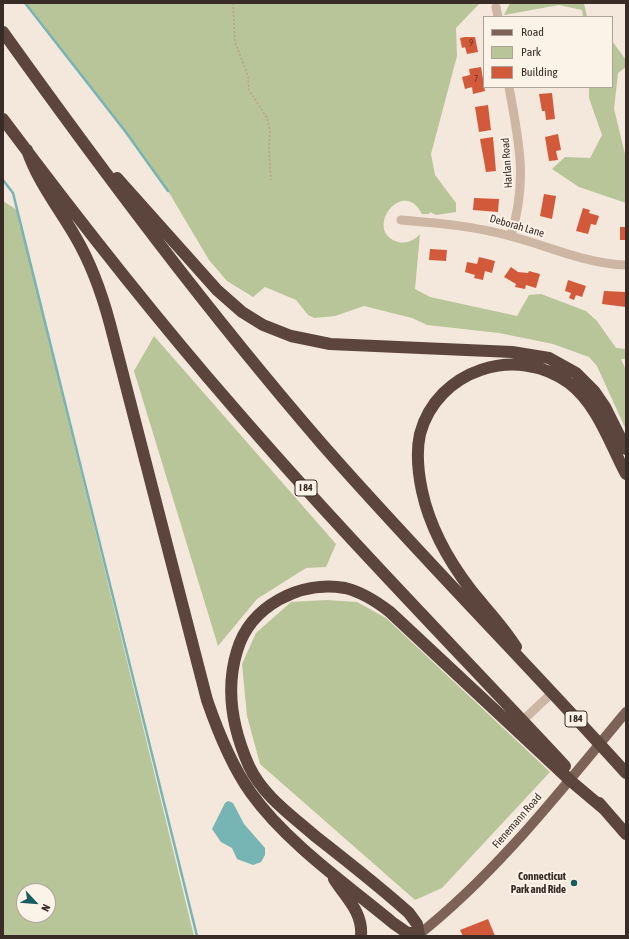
<!DOCTYPE html>
<html>
<head>
<meta charset="utf-8">
<style>
	body { margin:0 }
	#map { position:relative; width:629px; height:939px; overflow:hidden; background:#f4e7db; font-family:"Asap Condensed",sans-serif }
	canvas { display:block }
	.frame { position:absolute; inset:0; border:4px solid #392c27; pointer-events:none }
	.legend { position:absolute; left:483px; top:16px; width:130px; height:72px; box-sizing:border-box; background:#fbf2e8; border:1px solid #ada39b; margin:0; padding:5px 7px; list-style:none; font-size:12px; color:#392c27 }
	.legend li { display:flex; align-items:center; gap:8px; height:20px }
	.legend b { width:20px; border:1px solid #ada39b }
	.north { position:absolute; left:16px; top:883px; width:40px; height:40px; box-sizing:border-box; background:#fbf2e8; border:1px solid #ada39b; border-radius:50%; rotate:116deg; font-size:11px; font-weight:700; line-height:16px; text-align:center; color:#392c27 }
	.north::after { content:''; display:block; margin:auto; width:14px; height:18px; background:#185d5f; clip-path:polygon(50% 0,100% 100%,50% 72%,0 100%) }
</style>
</head>
<body>
<div id="map">
<canvas width="629" height="939"></canvas>
<div class="frame"></div>
<ul class="legend">
<li><b style="height:5px;background:#7c6257"></b>Road</li>
<li><b style="height:11px;background:#b8c599"></b>Park</li>
<li><b style="height:11px;background:#d25a3b"></b>Building</li>
</ul>
<div class="north">N</div>
</div>
<script>
const ctx = document.querySelector('canvas').getContext('2d');
ctx.lineJoin = 'round';
function fill(path, color) { ctx.fillStyle = color; ctx.fill(path, 'evenodd'); }
function stroke(path, color, width, dash) { ctx.strokeStyle = color; ctx.lineWidth = width; ctx.lineCap = dash ? 'butt' : 'round'; ctx.setLineDash(dash || []); ctx.stroke(path); }
function write(font, color, halo, rows, align = 'center') {
  ctx.font = font + ' "Asap Condensed",sans-serif'; ctx.lineWidth = 4; ctx.setLineDash([]); ctx.textBaseline = 'middle'; ctx.strokeStyle = halo; ctx.fillStyle = color; for (const [text, x, y, turn = 0] of rows) {
    ctx.save(); ctx.translate(x, y); ctx.rotate((+turn || 0) * Math.PI / 180); ctx.textAlign = isNaN(turn) ? turn : align; if (halo) ctx.strokeText(text, 0, 0); ctx.fillText(text, 0, 0); ctx.restore();
  }
}
const green = new Path2D(`
	M25 3H480L456 28 457 56 431 154 435 175 456 203V212L436 215 430 212 429 214H422C403 176 362 231 398 242 407 244 415 240 420 234L415 289 430 297 517 316 529 295 541 294 586 311 597 321 616 348 626 349V359H621L626 370V430L597 366 589 357 553 344 499 333 427 325 412 318 364 306 335 316 314 318 308 315 296 300 265 287 253 297 227 281 209 260 168 191 125 131Z
	M510 3H584L587 17H583L582 10 559 5 504 15Z
	M612 41 626 60V67L618 73 614 109 626 158V203L579 187 552 169 565 157 590 158 602 135 589 98V87H612Z
	M3 201 17 210 194 936H3ZM24 891H48V915H24Z
	M154 336 336 544 326 567 306 568 257 599 218 646 134 371Z
	M326 600 357 602 386 618 550 772 442 888 415 900 260 764 247 716 242 664 256 633 291 602Z`);
const water = new Path2D(`
	M228 801 233 803 244 824 265 848V855L261 862 253 865 237 859 232 848 221 842 212 829 225 803Z`);
const stream = new Path2D(`
	M25 3 125 131 168 191
	M3 180 13 193 197 936`);
const building = new Path2D(`
	M465 37H475L478 52 467 54 465 47 462 48 460 38Z
	M481 67 485 91 473 94 472 87 465 89 462 77 470 75 469 69Z
	M552 93 555 119 546 120 545 111H542L539 94Z
	M488 105 491 130 479 132 475 107Z
	M558 134 561 150 556 151 558 160 549 161 545 137Z
	M493 137 496 171 486 172 480 139Z
	M544 194 556 196 552 219 540 216Z
	M474 198 499 199 498 212 473 210Z
	M583 208 590 210 589 213 599 216 596 225 591 224 588 234 576 231Z
	M620 227H626V240H620Z
	M430 249 447 250 446 261 429 260Z
	M479 257 495 261 492 273 485 271 483 280 474 278 475 275 465 272 467 262 477 264Z
	M511 267 518 272 528 273 529 271 540 274 536 288 526 285 525 289 515 287 516 284 504 277Z
	M568 280 586 286 582 297 576 295 574 300 569 298 571 293 565 291Z
	M604 291 626 292V307L602 304Z
	M488 919 495 936H463L460 930Z`);
const path = new Path2D(`
	M233 3 235 42 248 76 249 90 267 118 270 131 269 151 271 180`);
const minor = new Path2D(`
	M496 7 498 17
	M509 87C519 143 528 179 511 236
	M401 220C438 223 474 226 510 236 549 246 586 264 626 265
	M522 721 552 693`);
const major = new Path2D(`
	M417 936C497 873 561 790 626 712`);
const highway = new Path2D(`
	M3 32C104 173 208 312 322 444 420 556 526 662 626 773
	M3 119C77 218 153 315 234 408 340 531 454 647 565 766
	M27 150C38 182 58 207 75 236 91 263 102 294 110 324L207 700C218 732 231 765 251 793 287 843 346 884 393 923L406 932 419 935 417 924 409 913C379 886 347 861 315 836 291 815 263 796 249 766 233 730 225 690 237 651 250 606 300 580 345 588 362 592 376 601 390 612L572 782 604 809
	M117 178 217 290 242 312 263 325 291 336 330 344 512 352 549 358 576 373 594 391 605 407 626 449
	M516 647C503 626 486 609 471 590 448 560 430 528 422 491 418 472 416 452 420 434 437 370 516 344 569 383 597 404 610 444 626 474
	M599 803 626 834
	M334 879C346 898 363 912 361 936`);
const markers = [
	[574,883,4,"#185d5f"]
];
const numberNames = [
	["9",471,43],
	["7",476,79]
];
const shields = [
	[306,488,22],
	[576,719,22]
];
const shieldNames = [
	["I 84",306,488],
	["I 84",576,719]
];
const streetNames = [
	["Harlan Road",507,163,-94],
	["Deborah Lane",517,226,16],
	["Fienemann Road",517,821,-49]
];
const poiNames = [
	["Connecticut",566,877],
	["Park and Ride",566,890]
];
fill(green, '#b8c599');
fill(water, '#77b4b4');
stroke(stream, '#77b4b4', 2.5);
fill(building, '#d25a3b');
stroke(path, '#baa08f', 1.5, [2, 2]);
stroke(minor, '#ceb6a5', 9);
stroke(major, '#7c6257', 10);
stroke(highway, '#5b453d', 12);
for (const [x, y, r, color] of markers) { const dot = new Path2D(); dot.arc(x, y, r, 0, 2 * Math.PI); ctx.fillStyle = color; ctx.fill(dot); stroke(dot, '#fbf2e8', 1.5); }
write('9px', '#5f382c', null, numberNames);
for (const [x, y, w] of shields) { const box = new Path2D(); box.roundRect(x - w / 2, y - 8, w, 16, 3); ctx.fillStyle = '#fbf2e8'; ctx.fill(box); stroke(box, '#392c27', 1); }
write('bold 10px', '#392c27', null, shieldNames);
write('11px', '#392c27', '#fbf2e8', streetNames);
write('bold 11px', '#392c27', '#fbf2e8', poiNames, 'right');
</script>
</body>
</html>
